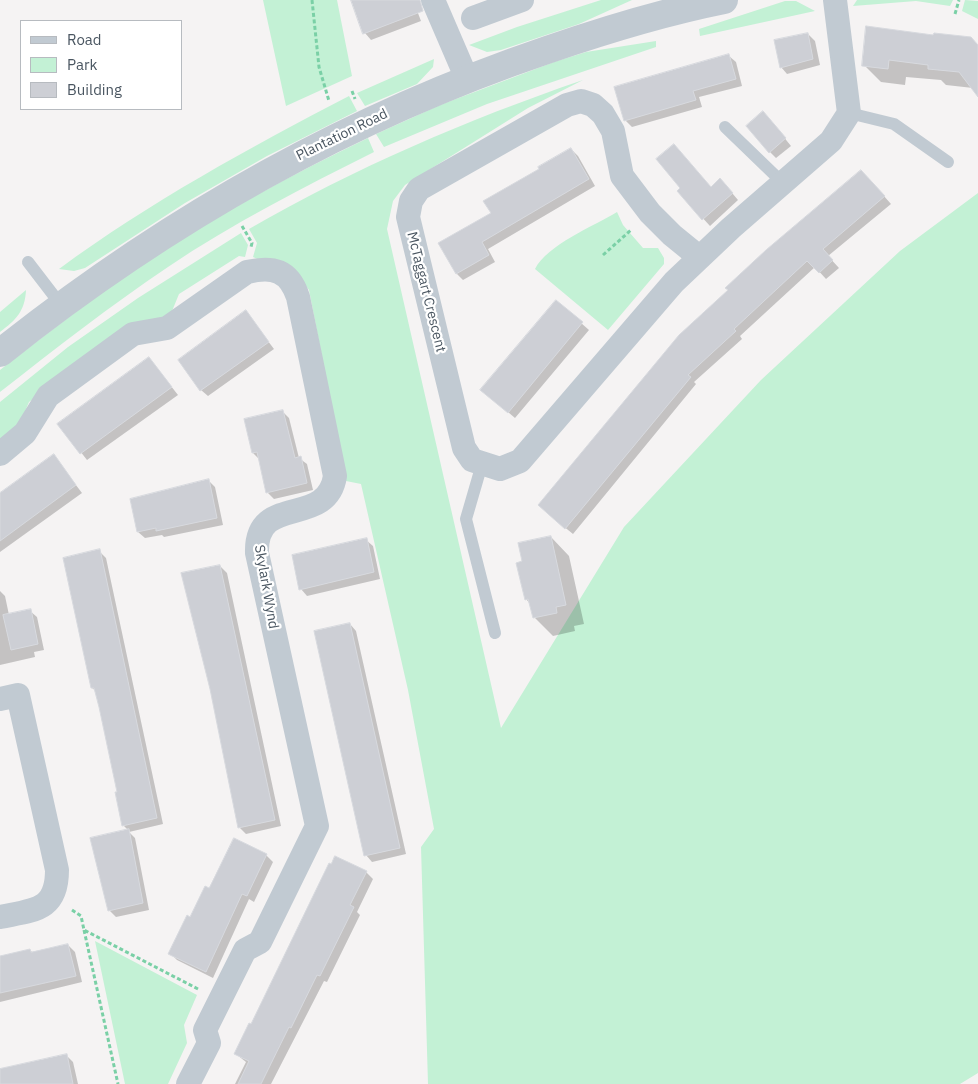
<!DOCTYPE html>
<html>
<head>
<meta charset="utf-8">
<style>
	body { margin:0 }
	#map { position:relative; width:978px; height:1084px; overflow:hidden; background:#f5f3f3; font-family:"IBM Plex Sans",sans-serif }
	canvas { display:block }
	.legend { position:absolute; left:20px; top:20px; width:162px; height:90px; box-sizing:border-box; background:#fff; border:1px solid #b7bbc0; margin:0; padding:6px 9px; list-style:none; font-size:15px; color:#4a5661 }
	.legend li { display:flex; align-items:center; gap:10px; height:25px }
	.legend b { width:25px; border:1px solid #b7bbc0 }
</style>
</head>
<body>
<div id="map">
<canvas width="978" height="1084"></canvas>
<ul class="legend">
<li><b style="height:6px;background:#c1cad2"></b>Road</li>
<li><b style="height:14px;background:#c3f1d5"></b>Park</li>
<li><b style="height:14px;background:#cdcfd5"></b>Building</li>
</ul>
</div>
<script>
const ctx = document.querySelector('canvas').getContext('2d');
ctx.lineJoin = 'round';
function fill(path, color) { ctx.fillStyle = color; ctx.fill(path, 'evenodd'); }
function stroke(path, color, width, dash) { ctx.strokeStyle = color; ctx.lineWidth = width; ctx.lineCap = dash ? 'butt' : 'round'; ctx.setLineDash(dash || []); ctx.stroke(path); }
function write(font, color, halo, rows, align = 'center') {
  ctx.font = font + ' "IBM Plex Sans",sans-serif'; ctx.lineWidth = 4.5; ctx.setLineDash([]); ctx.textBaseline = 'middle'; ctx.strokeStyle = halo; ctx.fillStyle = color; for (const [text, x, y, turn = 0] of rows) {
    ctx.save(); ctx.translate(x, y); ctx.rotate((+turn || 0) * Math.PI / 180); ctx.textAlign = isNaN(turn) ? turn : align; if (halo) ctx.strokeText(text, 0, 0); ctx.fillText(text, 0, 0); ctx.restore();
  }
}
const green = new Path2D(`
	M263 0H337L352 76 286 106Z
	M601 0H632L579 24 501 50 487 52 469 45 517 27Z
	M857 0H953L950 6 916 1 853 6Z
	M965 0 978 1V19L962 11Z
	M785 1H796L815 11 700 36 699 29Z
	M656 41V47L487 104 384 147 376 134 440 105 554 62 586 52Z
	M434 59 433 67 417 84 365 106 357 93Z
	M583 80 528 108 405 185 393 201 387 229 501 728 624 527 761 380 900 251 978 193V1073L960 1084H428L421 847 434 829 408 690 361 484 346 481 309 290 300 278 253 257 257 243 249 229C355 168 466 120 583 80Z
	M349 96 357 111 267 156 185 203 85 268 74 271 59 269C150 202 249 148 349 96Z
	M368 138 374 152C304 187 233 223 168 267 110 306 55 349 0 392V370C49 332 98 294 149 260 218 214 293 174 368 138Z
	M617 212 623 225 643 248H658L664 258V264L608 330 535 269C547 245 594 226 617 212Z
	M241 233 248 245 245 257 239 256 179 294 170 316 133 323 29 402 18 428 0 441V402L68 347 138 298Z
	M26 290C25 311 16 320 0 332V312Z
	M95 941 197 995 184 1025 187 1043 168 1084H125Z`);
const shadow = new Path2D(`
	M355 0H413L421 21 371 40 365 33Z
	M868 28 978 45V95L973 88 946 85 941 80 906 77 905 85 881 82 864 65Z
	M808 34 815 41 820 65 787 74 781 67Z
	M729 56 736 62 742 86 699 97 702 107 632 127 625 120Z
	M770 120 791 146 776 158 770 152Z
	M571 149 578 156 595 186 488 249 495 262 463 280 457 274 440 243 492 214 541 170Z
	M868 178 891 204 828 256 839 268 826 279 815 267 740 336 742 339 694 382 696 384 573 534 546 512Z
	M727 187 738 200 710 226 678 191 682 188Z
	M556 301 589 330 515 418 482 390Z
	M246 312 274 349 208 396 201 390Z
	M149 358 178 395 87 460 59 424Z
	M283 412 289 418 299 458 307 464 313 490 274 499 267 492 260 460 253 453Z
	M54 456 82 493 0 552V495Z
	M209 481 215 487 223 525 164 537 162 535 145 538 138 532Z
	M551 537 569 556 584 624 574 626 575 631 553 636 534 617 531 605 526 599 524 562Z
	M366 540 373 546 380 579 307 596 301 589Z
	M99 551 106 558 163 824 129 832 135 838 149 910 116 917 109 910 129 831 123 825 118 793 96 691 92 688Z
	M220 566 227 573 281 826 246 834 239 827 202 650Z
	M0 591 5 596 9 615 30 611 37 617 44 650 34 652 35 657 0 665Z
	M350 624 356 631 406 854 372 862 366 855Z
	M266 855 273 862 254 902 249 899 213 978 177 960 170 953 210 890Z
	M366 872 373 879 357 912 360 915 327 982 324 981 271 1084H235L246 1062 236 1054 252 1026Z
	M68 945 75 952 82 982 0 1002V957L30 950 33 953Z
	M66 1055 73 1062 78 1084H0V1069Z`);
const building = new Path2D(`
	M351 0H420L423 11 363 34Z
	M866 26 933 35 934 33 971 37 978 45V97L959 72 928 69V65L889 60 888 69 862 66Z
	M808 33 813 59 780 68 774 40Z
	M729 54 736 79 693 91 696 100 624 121 614 87Z
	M763 111 786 138 769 153 746 126Z
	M674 144 711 187 720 178 733 193 702 220 677 191 680 188 656 159Z
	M571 148 589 179 482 242 489 255 456 274 438 243 491 213 483 201 539 169 538 167Z
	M861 170 885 196 823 249 833 260 819 273 807 261 734 329 736 331 688 375 691 377 565 529 538 505 679 335 728 290 725 288 766 250Z
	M556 300 583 322 508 413 480 390Z
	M246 310 269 342 200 391 178 360Z
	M149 357 172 387 80 454 57 424Z
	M283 410 295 458 301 456 307 483 266 493 257 452 252 453 244 419Z
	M54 454 76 485 0 541V493Z
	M209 479 217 518 156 531V528L137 532 130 499Z
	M551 536 566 605 556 607 557 613 533 618 528 599 525 600 516 563 522 561 518 543Z
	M367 538 374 572 299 590 292 555Z
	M100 549 157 818 122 826 115 792H117L99 707 94 688H91L63 558Z
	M220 565 275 820 238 828 210 689 181 573Z
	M31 609 38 644 11 650 3 615Z
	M350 623 400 848 364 856 314 631Z
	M129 829 143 903 108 911 90 838Z
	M234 838 267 854 247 896 242 894 206 972 168 954 187 915 190 917 205 886 209 888Z
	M335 856 367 871 350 905 354 907 320 976 317 975 291 1028 289 1027 261 1084H238L249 1061 234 1054 249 1023 251 1024 329 863 331 864Z
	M68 944 76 976 0 993V956L30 949 31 952Z
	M67 1054 73 1084H0V1069Z`);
const path = new Path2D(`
	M312 0 319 67 329 101
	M955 14 959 0
	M352 91 355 99
	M242 226 252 243 251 247
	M603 255 631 230
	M72 910 81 916 84 930 198 989
	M84 930 118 1084`);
const service = new Path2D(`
	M849 113 894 124 948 162
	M725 127 783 183
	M28 262 61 305
	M482 464 466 519 495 633`);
const minor = new Path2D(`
	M433 0 467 79
	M473 18 522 0
	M699 257 672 235 650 213 622 176 613 131 603 114 593 105 581 101 567 105 419 189 411 201 408 217 464 448 472 460 500 469 520 461 674 282 731 228 831 141 849 113 835 0
	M0 454 25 433 48 396 133 334 167 328 247 272C273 266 289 270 298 297L335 476C327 529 255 492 257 553L317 826 260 942 245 950 205 1030 209 1043 188 1084
	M0 699 18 695 57 870C57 911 34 910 0 917`);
const tertiary = new Path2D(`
	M0 353C165 221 347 118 547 50 605 30 664 12 724 0`);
const streetNames = [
	["Plantation Road",342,135,-26],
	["McTaggart Crescent",426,292,76],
	["Skylark Wynd",266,587,80]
];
fill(green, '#c3f1d5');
fill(shadow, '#0003');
fill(building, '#cdcfd5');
stroke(building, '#d7d9de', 1);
stroke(path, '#7ad0a6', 3, [4, 2.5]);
stroke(service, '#c1cad2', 12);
stroke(minor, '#c1cad2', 24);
stroke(tertiary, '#c1cad2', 28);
write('14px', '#4a5661', '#fff', streetNames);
</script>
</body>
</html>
